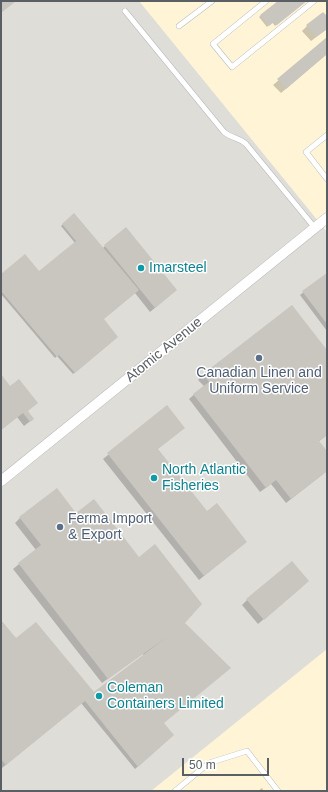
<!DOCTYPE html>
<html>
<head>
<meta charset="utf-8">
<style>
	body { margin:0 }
	#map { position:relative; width:328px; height:792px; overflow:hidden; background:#eeebe2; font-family:Arial,sans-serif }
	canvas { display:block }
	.frame { position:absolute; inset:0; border:2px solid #5a5f64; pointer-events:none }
	.scale { position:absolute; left:182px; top:758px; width:87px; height:18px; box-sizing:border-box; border:2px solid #5a5f64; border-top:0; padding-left:5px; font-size:12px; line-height:14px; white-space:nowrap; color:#5a5f64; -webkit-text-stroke:3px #fff; paint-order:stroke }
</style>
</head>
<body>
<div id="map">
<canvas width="328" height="792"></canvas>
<div class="frame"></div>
<div class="scale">50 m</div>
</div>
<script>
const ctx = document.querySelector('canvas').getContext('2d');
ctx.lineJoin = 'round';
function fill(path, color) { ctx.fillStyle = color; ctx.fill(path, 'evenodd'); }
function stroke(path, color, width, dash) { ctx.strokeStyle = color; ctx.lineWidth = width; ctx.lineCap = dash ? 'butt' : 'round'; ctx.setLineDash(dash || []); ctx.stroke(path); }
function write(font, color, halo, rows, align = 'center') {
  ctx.font = font + ' Arial,sans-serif'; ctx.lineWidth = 3; ctx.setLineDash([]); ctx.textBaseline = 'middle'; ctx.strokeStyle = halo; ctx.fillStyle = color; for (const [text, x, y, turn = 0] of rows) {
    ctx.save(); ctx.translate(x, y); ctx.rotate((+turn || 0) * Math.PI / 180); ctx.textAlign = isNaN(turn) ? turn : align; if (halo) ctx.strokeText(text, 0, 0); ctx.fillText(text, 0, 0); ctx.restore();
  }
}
const commercial = new Path2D(`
	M139 1H327V232Z
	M327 649V791H151Z`);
const industrial = new Path2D(`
	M1 1H139L327 232V649L151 791H1Z`);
const shadow = new Path2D(`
	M279 1H306L275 26 272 22 267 27 259 17Z
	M327 18V29L311 41 302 31 307 26Z
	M327 39V54L281 93 273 85Z
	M74 215 102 249 105 246 176 290 150 312 135 293 102 320 117 337 73 374 57 356 55 358 1 294V276L39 273 75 243 61 226Z
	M327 274V331L300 295Z
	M292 306 327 352V435L318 442 327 453V471L286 503 271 484 260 492 189 399 204 386 198 380 203 375Z
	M1 376 33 419 24 426 17 417 1 430Z
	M167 407 178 433 157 449 207 512 241 546 199 580 103 459Z
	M76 514 184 622 163 723 169 738 135 769 81 703 2 768 1 766V622L16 640 93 693 144 655 142 654 102 683 13 569 36 550 15 523 20 518Z
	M303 586 258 624 242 605 247 600Z
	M262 788 264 791H258Z`);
const building = new Path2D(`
	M1 1H16L1 13Z
	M278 1H307L277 25 274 22 269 26 260 15Z
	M323 12 327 16V29L316 37 306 25Z
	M327 37V54L286 89 277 79Z
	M74 213 139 290 104 319 118 337 75 373 59 355 57 357 1 291V274L25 254 39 271 76 241 62 224Z
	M126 227 177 290 155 308 104 245Z
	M327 273V324L302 291Z
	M292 305 327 350V435L319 441 327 451V471L291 499 276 480 266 488 193 394 209 382 203 374Z
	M1 374 10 386 19 379 38 403 28 411 34 419 30 422 23 413 1 430Z
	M167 405 185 428 158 449 207 511 217 503 247 542 204 576 107 453Z
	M57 488 76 513 94 499 139 557 155 544 202 604 185 623 231 668 164 723 174 735 138 767 85 701 6 765 1 759V620L16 638 36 622 94 692 167 637 108 679 18 563 41 545 19 517Z
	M292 561 309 581 264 620 246 599Z`);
const lane = new Path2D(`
	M266 1 213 44 232 67 314 1
	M125 11 224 132C231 138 240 138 246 144L315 228
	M179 26 212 1
	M327 135 306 152 327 179
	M175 791 209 763 247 751 278 791`);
const street = new Path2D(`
	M1 481 327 218`);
const markers = [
	[141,268,4,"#0f9aa8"],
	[259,358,4,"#5c6f8a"],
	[154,478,4,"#0f9aa8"],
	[60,527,4,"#5c6f8a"],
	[99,696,4,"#0f9aa8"]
];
const cultureNames = [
	["Imarsteel",149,268],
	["North Atlantic",162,470],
	["Fisheries",162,486],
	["Coleman",107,688],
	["Containers Limited",107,704]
];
const streetNames = [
	["Atomic Avenue",164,350,-39]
];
const serviceNames = [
	["Canadian Linen and",259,373],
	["Uniform Service",259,389],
	["Ferma Import",68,519,"left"],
	["& Export",68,535,"left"]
];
fill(commercial, '#fff5d6');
fill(industrial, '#dfddd7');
fill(shadow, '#0003');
fill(building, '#c9c6bf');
stroke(lane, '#b7babf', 6);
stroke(street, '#b7babf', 11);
stroke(lane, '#fff', 5);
stroke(street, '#fff', 10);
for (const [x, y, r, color] of markers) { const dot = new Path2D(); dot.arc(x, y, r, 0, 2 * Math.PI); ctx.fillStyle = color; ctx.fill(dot); stroke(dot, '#fff', 1.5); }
write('14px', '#0d838f', '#fff', cultureNames, 'left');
write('14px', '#5a5f64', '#fff', streetNames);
write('14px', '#4e5e75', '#fff', serviceNames);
</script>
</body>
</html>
